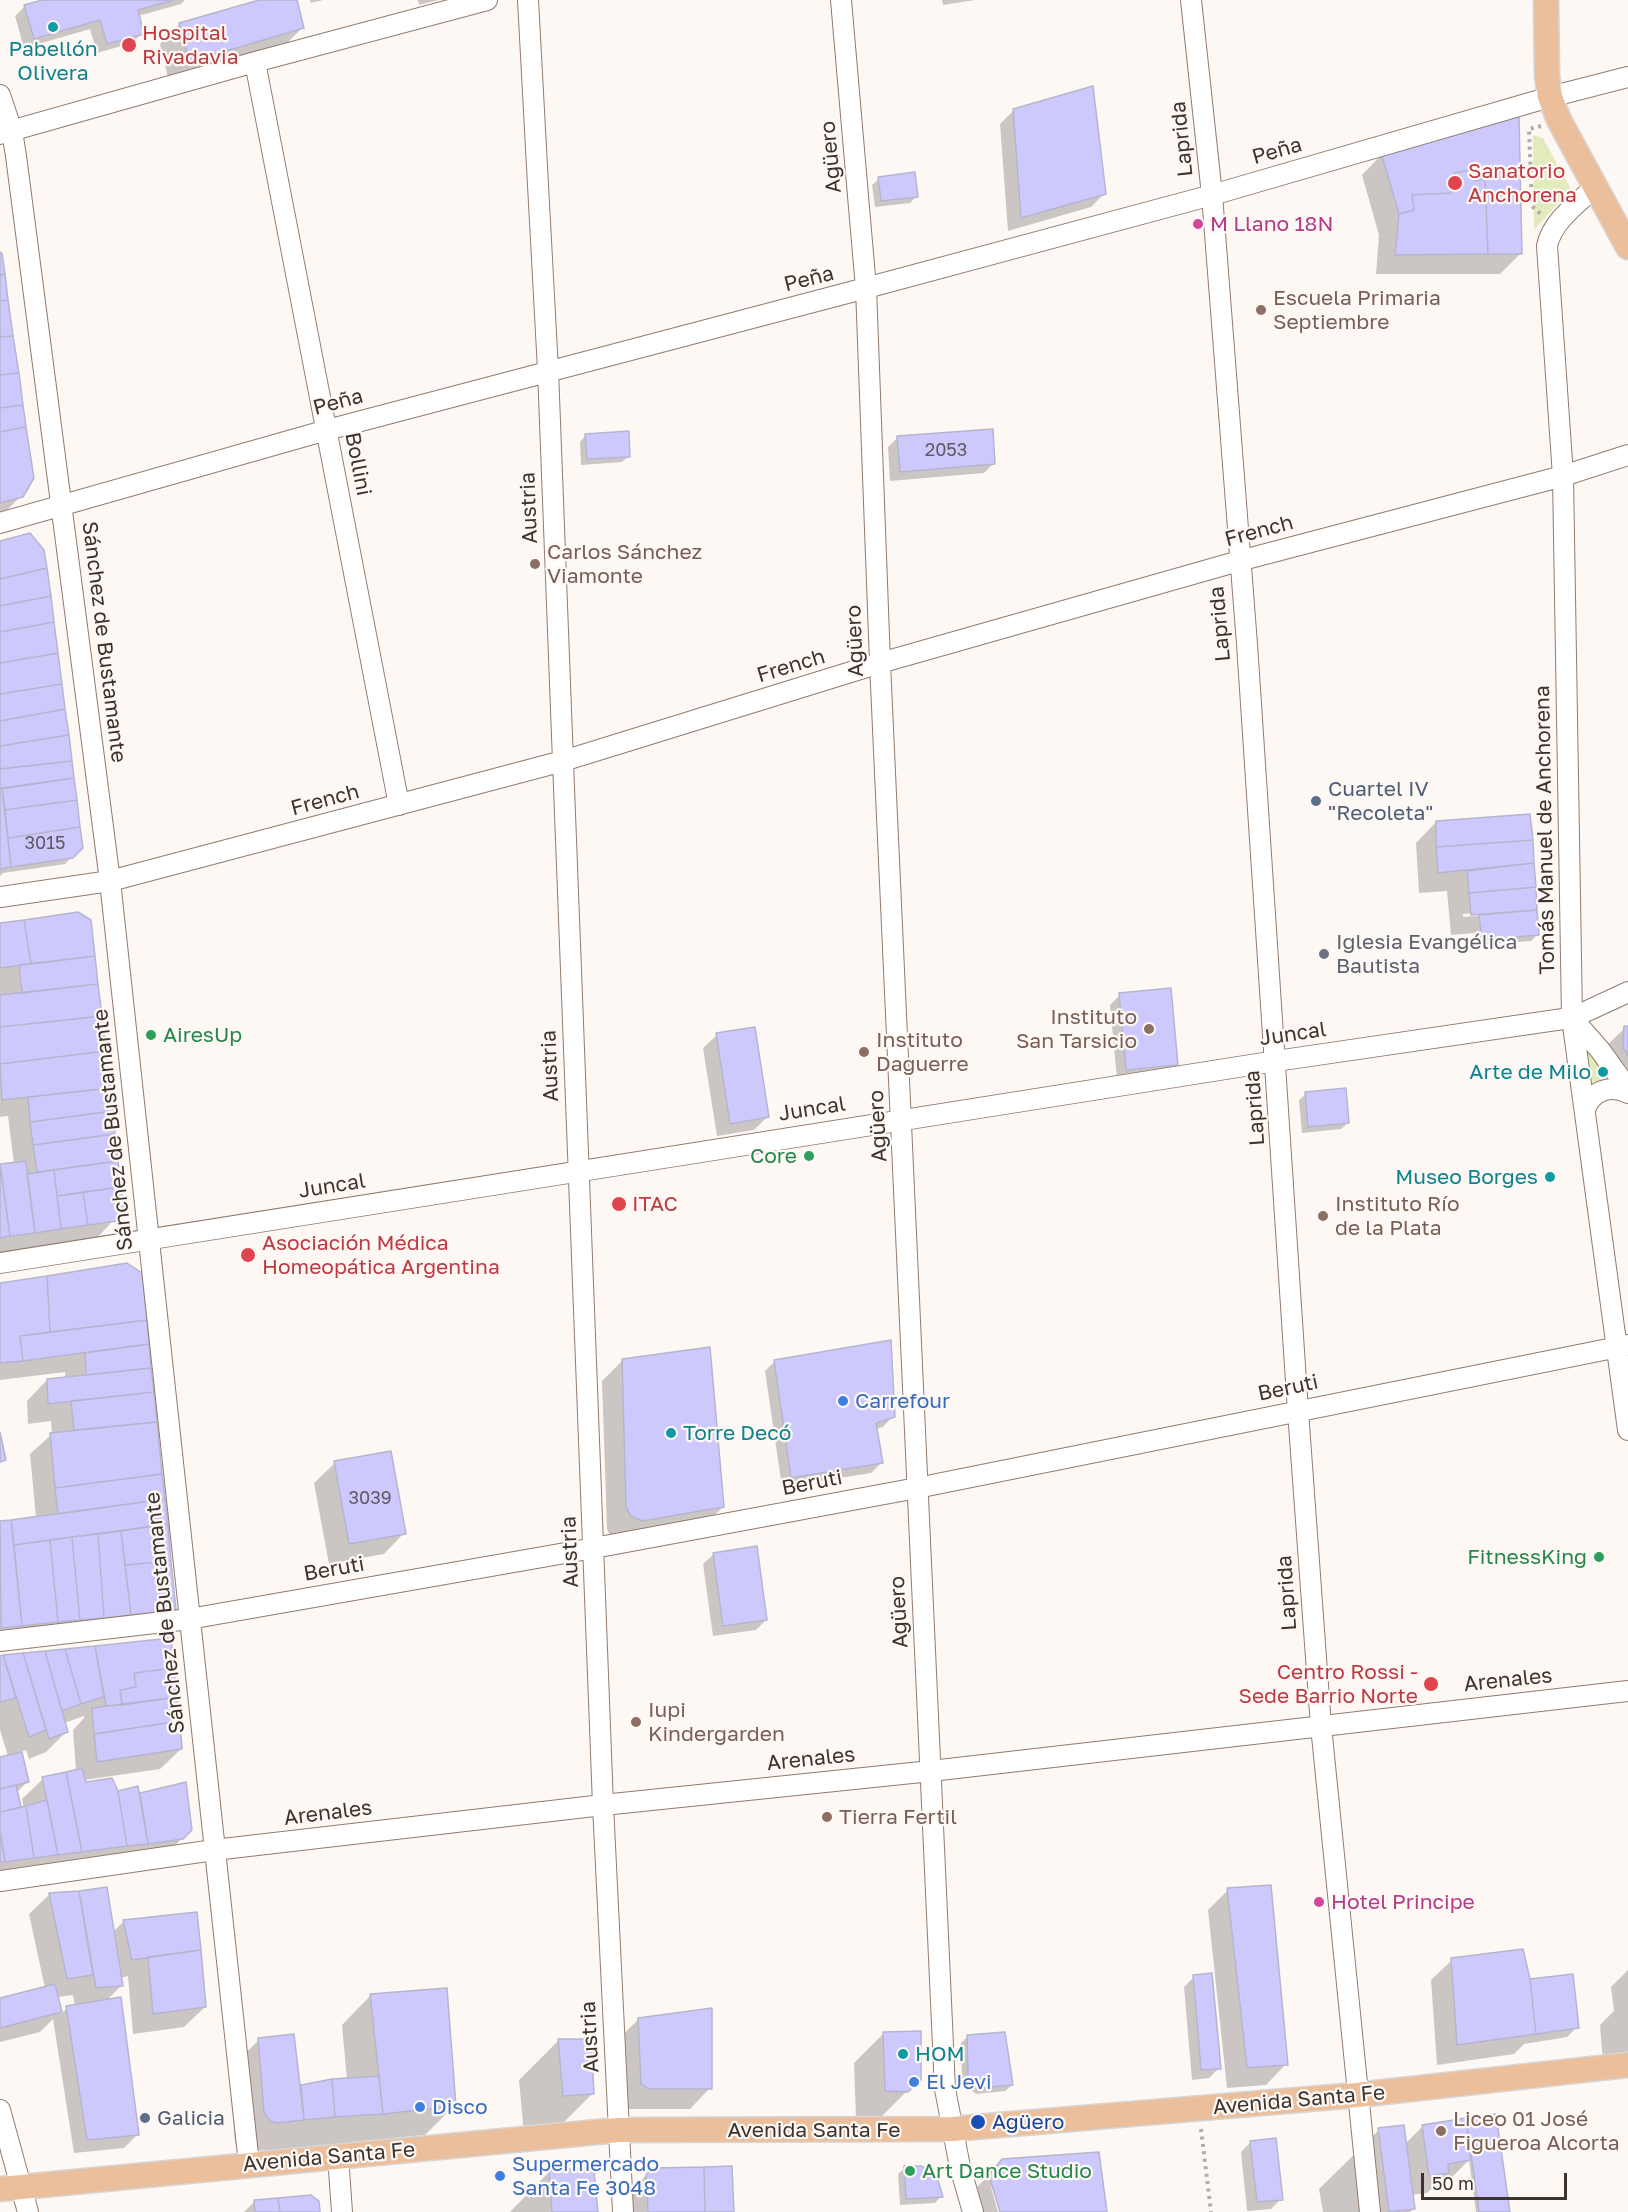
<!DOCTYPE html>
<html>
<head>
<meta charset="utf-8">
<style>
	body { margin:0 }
	#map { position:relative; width:1628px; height:2212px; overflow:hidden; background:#fef8f5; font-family:"Golos Text",sans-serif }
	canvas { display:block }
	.scale { position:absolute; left:1421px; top:2173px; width:146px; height:27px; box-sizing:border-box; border:3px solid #3d332d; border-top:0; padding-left:8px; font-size:18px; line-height:21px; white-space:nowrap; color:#3d332d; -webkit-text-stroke:4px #fef8f5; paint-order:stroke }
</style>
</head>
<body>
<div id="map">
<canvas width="1628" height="2212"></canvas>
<div class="scale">50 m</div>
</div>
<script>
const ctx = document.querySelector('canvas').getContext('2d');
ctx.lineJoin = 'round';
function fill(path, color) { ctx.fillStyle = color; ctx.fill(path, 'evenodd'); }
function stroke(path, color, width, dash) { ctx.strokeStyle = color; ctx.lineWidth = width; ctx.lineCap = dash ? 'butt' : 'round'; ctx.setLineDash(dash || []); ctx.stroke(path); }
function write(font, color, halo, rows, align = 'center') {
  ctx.font = font + ' "Golos Text",sans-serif'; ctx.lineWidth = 4.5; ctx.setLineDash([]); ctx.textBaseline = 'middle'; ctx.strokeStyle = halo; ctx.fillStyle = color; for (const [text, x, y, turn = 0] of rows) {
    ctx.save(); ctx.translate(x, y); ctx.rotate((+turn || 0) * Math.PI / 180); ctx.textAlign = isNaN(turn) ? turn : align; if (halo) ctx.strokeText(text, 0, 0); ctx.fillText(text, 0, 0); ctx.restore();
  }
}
const green = new Path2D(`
	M1533 135 1543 138 1571 189 1534 230Z
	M1581 1036 1617 1085 1588 1094Z`);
const shadow = new Path2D(`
	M48 0H185L181 4 138 16 142 33 132 43 97 53 90 29 24 48 15 16 25 6Z
	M265 0H296L303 27 282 48 169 82 160 44 180 24Z
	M310 0H323L311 3Z
	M418 0H438L419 5Z
	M942 0H975L943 5Z
	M1014 110 1105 193 1091 207 1008 231 1000 124Z
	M1382 154 1521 253 1500 274H1376L1379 235 1362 175Z
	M879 179 917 196 910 203 875 207 872 185Z
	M0 249 33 478 21 496 0 517Z
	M586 435 629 456 622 462 581 465 580 442Z
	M898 437 994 463 984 473 890 481 888 447Z
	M0 543 81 847 65 864 3 873 0 876Z
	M1529 816 1538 934 1531 941 1476 945 1475 933 1451 935 1447 891 1419 893 1416 843 1436 822ZM1516 910V913L1463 917V914Z
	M89 921 123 1210 94 1241 0 1254V1166L14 1164 8 1116 0 1117V924Z
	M1120 995 1177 1064 1167 1074 1117 1079 1110 1005Z
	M1625 1028H1628V1103L1603 1068 1604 1048Z
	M717 1035 768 1116 754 1130 717 1136 703 1048Z
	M1306 1094 1348 1123 1341 1129 1302 1133 1299 1100Z
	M140 1274 175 1610 155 1630 0 1646V1523L36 1518 30 1454 52 1434 51 1421 28 1424 27 1401 47 1380 65 1378V1372L0 1380V1285Z
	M622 1361 723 1507 702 1527 610 1536 607 1529 602 1381Z
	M775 1361 893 1416 883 1427 876 1429 881 1463 871 1473 782 1487 765 1371Z
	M335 1463 404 1533 384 1554 329 1564 314 1483Z
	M714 1554 766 1620 756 1630 713 1636 703 1564Z
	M169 1639 181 1749 160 1769 84 1780 85 1784 117 1792 138 1794 185 1784 182 1838 162 1859 0 1878V1757L8 1756 0 1730V1657ZM84 1716V1718L73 1730 76 1771 43 1779 22 1799 24 1808 20 1809 16 1793 27 1782 21 1752 26 1750 29 1759 46 1752 66 1732 64 1723Z
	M106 1889 113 1932 124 1921 205 2007 184 2027 133 2034 128 1976 121 1978 122 1985 106 2001 138 2134 124 2148 74 2153 53 2019 40 2032 0 2042V1999L45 1988 29 1914 50 1894ZM73 1995 75 2006 67 2008 61 2014 57 1997Z
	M1228 1890 1286 2064 1266 2085 1227 2088 1208 1910Z
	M1452 1960 1528 1981 1577 2027 1567 2037 1524 2044 1514 2054 1437 2065 1431 1980Z
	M1628 1970V2058L1603 2062 1600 2025 1614 2011 1611 1987Z
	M1194 1977 1219 2068 1209 2078 1192 2080 1184 1987Z
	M371 1995 454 2106 425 2135 352 2142 341 2153 265 2159 264 2150 246 2152 235 2143 229 2069 259 2040 299 2089 302 2086 347 2080 342 2025Z
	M639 2019 710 2088 690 2109H628L622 2104 618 2039Z
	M920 2032 921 2077 877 2121 856 2120 854 2063 884 2033Z
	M967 2037 1012 2085 1005 2091 976 2094 962 2082 961 2043Z
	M559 2040 593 2093 553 2133 524 2135 519 2080Z
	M1495 2116 1508 2212H1476L1469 2160 1449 2180 1439 2181 1427 2193 1411 2195 1413 2209 1410 2212H1323L1319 2189 1379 2130 1405 2144 1423 2126Z
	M1251 2142 1281 2199 1271 2209 1247 2211 1241 2152Z
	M1003 2161 1106 2212H1001L994 2187H991L998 2212H962L961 2206 973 2191Z
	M905 2168 941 2196 935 2203 900 2205 898 2174Z
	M652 2169 733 2212H627L632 2190Z
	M549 2172 596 2212H510Z
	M254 2202 319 2212H244Z`);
const building = new Path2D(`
	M42 0H174L138 10 144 34 107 44 100 20 34 39 24 5Z
	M259 0H297L304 28 189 62 179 23Z
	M1093 86 1106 194 1021 218 1013 109Z
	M1519 116 1522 254H1488L1485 179 1474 181 1472 169 1455 173 1451 193 1412 195 1414 210 1399 214 1381 153Z
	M1472 169 1474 181 1485 179 1488 254 1395 255 1399 214 1414 210 1412 195 1451 193 1455 173Z
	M915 172 918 197 881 201 878 177Z
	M0 253H2L5 274 0 275Z
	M5 274 8 300 0 301V275Z
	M8 300 13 336 0 337V301Z
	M13 336 19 373 0 375V337Z
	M19 373 23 405 0 408V375Z
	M23 405 26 427 0 432V408Z
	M26 427 34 478 23 497 0 503V432Z
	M993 429 995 464 900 472 897 436Z
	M629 431 630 457 587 459 585 434Z
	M30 533 44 550 47 568 0 579V541Z
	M47 568 51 596 0 606V579Z
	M51 596 54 622 0 632V606Z
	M54 622 58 653 0 663V632Z
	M58 653 62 684 0 694V663Z
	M62 684 65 709 0 721V694Z
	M65 709 69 735 0 746V721Z
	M69 735 72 761 0 769V746Z
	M72 761 74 778 0 789V769Z
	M74 778 77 800 5 810 2 788Z
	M2 788 11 867 0 869V789Z
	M77 800 80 827 8 838 5 810Z
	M1530 814 1533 840 1436 847V821Z
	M80 827 83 848 73 858 11 867 8 838Z
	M1533 840 1534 863 1438 873 1436 847Z
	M1534 863 1536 887 1469 893 1467 871Z
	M1536 887 1537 910 1471 915 1469 893Z
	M1537 910 1539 935 1482 940 1479 915Z
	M78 912 91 920 95 956 31 964 24 920Z
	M24 920 31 964 0 968V923Z
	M95 956 98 984 22 993 19 965Z
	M98 984 102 1016 0 1027V995Z
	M1171 988 1178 1065 1126 1070 1119 993Z
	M102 1016 106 1051 0 1064V1027Z
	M1624 1026H1628V1055L1623 1048Z
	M755 1027 769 1117 730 1124 716 1033Z
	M106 1051 110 1088 2 1100 0 1064Z
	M110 1088 113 1111 30 1122 28 1097Z
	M1346 1088 1349 1123 1308 1127 1305 1092Z
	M113 1111 115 1134 33 1145 30 1122Z
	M115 1134 118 1161 37 1172 33 1145Z
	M26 1161 35 1233 10 1236 0 1164Z
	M118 1161 121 1187 57 1196 54 1170Z
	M0 1164 10 1236 0 1238Z
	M54 1170 61 1229 35 1233 27 1174Z
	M121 1187 124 1210 116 1221 88 1225 83 1192Z
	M83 1192 88 1225 61 1229 57 1196Z
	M127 1263 142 1273 147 1320 50 1332 47 1276Z
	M47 1276 50 1332 20 1336 23 1361 0 1363V1283Z
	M147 1320 149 1344 23 1361 20 1336Z
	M891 1340 895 1417 876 1423 883 1463 791 1478 774 1360Z
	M149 1344 151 1368 86 1375 85 1353Z
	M710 1347 724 1507 642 1521 631 1516 626 1508 622 1359Z
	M151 1368 154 1392 48 1404 47 1379Z
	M154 1392 157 1422 74 1430 71 1401Z
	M157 1422 162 1474 55 1488 50 1433Z
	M0 1432 6 1460 0 1462Z
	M391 1451 406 1534 349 1544 334 1461Z
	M162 1474 165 1499 58 1514 55 1488Z
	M165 1499 168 1524 14 1545 11 1520Z
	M11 1520 22 1626 1 1628 0 1521Z
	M168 1524 171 1561 125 1565 121 1531Z
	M121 1531 131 1615 104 1618 98 1534Z
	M98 1534 104 1618 80 1620 72 1537Z
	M72 1537 80 1620 58 1622 50 1540Z
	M50 1540 58 1622 22 1626 14 1545Z
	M757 1546 767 1620 723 1626 713 1553Z
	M171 1561 176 1610 131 1615 125 1565Z
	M171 1638 174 1668 134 1673 136 1687 120 1690 122 1705 106 1706 95 1646Z
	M95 1646 104 1697 81 1704 65 1649Z
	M65 1649 81 1704 62 1711 45 1651Z
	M45 1651 68 1732 49 1739 23 1653Z
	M23 1653 46 1730 29 1737 3 1655Z
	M3 1655 16 1698 0 1702V1656Z
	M174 1668 177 1697 122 1705 120 1690 136 1687 134 1673Z
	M177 1697 180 1721 94 1734 92 1708Z
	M180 1721 182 1749 97 1762 94 1734Z
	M22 1752 29 1782 0 1789V1757Z
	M82 1768 86 1782 112 1778 118 1791 127 1846 82 1852 66 1772Z
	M66 1772 82 1852 58 1855 42 1777Z
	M186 1782 192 1830 183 1839 148 1844 140 1793Z
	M16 1785 21 1807 0 1812V1789Z
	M138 1786 148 1844 127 1846 118 1791Z
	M47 1800 58 1855 34 1858 26 1806Z
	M26 1806 34 1858 5 1862 0 1831V1812Z
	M0 1831 5 1862H0Z
	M1271 1885 1288 2065 1247 2068 1227 1888Z
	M107 1887 123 1986 96 1988 79 1891Z
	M79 1891 93 1975 67 1979 49 1893Z
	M197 1912 201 1950 132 1960 123 1920Z
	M1523 1949 1530 1979 1536 2034 1457 2045 1451 1958Z
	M201 1950 206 2007 153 2014 148 1957Z
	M1212 1973 1221 2069 1201 2070 1193 1975Z
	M1573 1974 1579 2028 1536 2034 1530 1979Z
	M55 1984 62 2012 0 2028V1998Z
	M447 1988 456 2106 383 2114 370 1994Z
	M121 1997 139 2135 87 2140 66 2006Z
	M712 2008V2089H649L641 2084 638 2018Z
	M921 2031V2080L908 2092 885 2091 883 2032Z
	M1005 2032 1013 2085 983 2088 968 2076 967 2035Z
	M294 2034 304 2120 276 2123 270 2121 264 2113 258 2038Z
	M558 2039H591L594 2094 563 2096Z
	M379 2076 383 2114 335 2117 332 2079Z
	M332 2079 335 2117 304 2120 301 2085Z
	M1496 2114 1510 2212H1479L1466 2118Z
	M1466 2118 1471 2160 1448 2164 1449 2173 1429 2176 1422 2125Z
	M1404 2125 1415 2209 1389 2212 1378 2128Z
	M1276 2138 1283 2200 1257 2202 1250 2141Z
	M1099 2152 1107 2212H1000L989 2175 1002 2159Z
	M732 2166 734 2212H705L704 2167Z
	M904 2166H922L937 2177 943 2197 906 2199Z
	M704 2167 705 2212H648L646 2175 652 2168Z
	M583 2168 584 2172 594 2171 598 2212H552L549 2171Z
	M311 2195 319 2201 320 2212H280L278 2198Z
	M278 2198 280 2212H255L254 2200Z`);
const path = new Path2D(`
	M1541 126 1529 129 1532 206 1543 216
	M1201 2129 1211 2212`);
const minor = new Path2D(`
	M528 0 548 370 603 1805 623 2212
	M841 0 866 288 880 663 945 2089 960 2167 973 2212
	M1191 0 1212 195 1247 644 1298 1411 1321 1726 1370 2212
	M255 62 399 805
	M0 95 12 131 16 156 110 881 249 2164
	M0 134 255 62 487 0
	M1596 186C1578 203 1552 221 1547 246L1563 476 1572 1018 1628 1430
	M0 523 327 430 866 288 1212 195 1550 97 1628 77
	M0 897 110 881 563 761 880 663 1239 561 1563 476 1628 455
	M1572 1018 1600 1050 1628 1089
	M1585 1110C1591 1091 1610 1084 1628 1093
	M0 1263 1276 1061 1563 1019 1572 1018 1628 992
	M0 1641 189 1619 594 1548 917 1488 1628 1345
	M0 1881 214 1850 603 1805 931 1771 1628 1691
	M0 2110 28 2212
	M338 2156 342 2212`);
const major = new Path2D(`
	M1546 0 1547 76 1550 97 1559 120 1628 247
	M0 2189 618 2130 952 2129 1357 2095 1628 2065`);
const markers = [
	[53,27,6,"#0f9aa8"],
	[129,45,8,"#e0444e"],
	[1455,183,8,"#e0444e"],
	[1198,224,6,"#d1479c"],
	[1261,310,6,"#8d6e63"],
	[535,564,6,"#8d6e63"],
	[1316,801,6,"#5c6f8a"],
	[1324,954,6,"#6b7280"],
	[1149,1029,6,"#8d6e63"],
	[151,1035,6,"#2e9e5b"],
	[864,1052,6,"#8d6e63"],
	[1603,1072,6,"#0f9aa8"],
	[809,1156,6,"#2e9e5b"],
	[1550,1177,6,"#0f9aa8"],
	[619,1204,8,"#e0444e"],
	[1323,1216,6,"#8d6e63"],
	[248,1255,8,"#e0444e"],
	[843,1401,6,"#3f7fe0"],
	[671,1433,6,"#0f9aa8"],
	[1599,1557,6,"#2e9e5b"],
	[1431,1684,8,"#e0444e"],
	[636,1722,6,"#8d6e63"],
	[827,1817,6,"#8d6e63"],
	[1319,1902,6,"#d1479c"],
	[903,2054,6,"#0f9aa8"],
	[914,2082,6,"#3f7fe0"],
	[420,2107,6,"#3f7fe0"],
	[145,2118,6,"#5c6f8a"],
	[978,2122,8,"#1a4fb4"],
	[1441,2131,6,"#8d6e63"],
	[910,2171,6,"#2e9e5b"],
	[500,2176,6,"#3f7fe0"]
];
const numberNames = [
	["2053",946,450],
	["3015",45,843],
	["3039",370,1498]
];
const healthNames = [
	["Hospital",142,33],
	["Rivadavia",142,57],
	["Sanatorio",1468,171],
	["Anchorena",1468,195],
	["ITAC",632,1204],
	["Asociación Médica",262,1243],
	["Homeopática Argentina",262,1267],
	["Centro Rossi -",1418,1672,"right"],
	["Sede Barrio Norte",1418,1696,"right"]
];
const cultureNames = [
	["Pabellón",53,49,"center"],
	["Olivera",53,73,"center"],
	["Arte de Milo",1591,1072],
	["Museo Borges",1538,1177],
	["Torre Decó",683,1433,"left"],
	["HOM",915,2054,"left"]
];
const streetNames = [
	["Laprida",1182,139,-96],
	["Peña",1277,151,-16],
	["Agüero",831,157,-95],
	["Peña",809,279,-14],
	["Peña",338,402,-15],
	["Bollini",358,464,79],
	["Austria",529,508,-92],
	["French",1259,531,-15],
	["Laprida",1220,624,-95],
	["Agüero",855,641,-92],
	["Sánchez de Bustamante",104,642,83],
	["French",791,666,-17],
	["French",325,800,-15],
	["Tomás Manuel de Anchorena",1545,830,-91],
	["Juncal",1293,1034,-8],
	["Austria",550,1066,-92],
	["Laprida",1255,1108,-94],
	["Juncal",812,1109,-9],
	["Agüero",878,1126,-93],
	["Sánchez de Bustamante",113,1130,-96],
	["Juncal",332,1186,-9],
	["Beruti",1288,1388,-12],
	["Beruti",812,1483,-11],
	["Austria",570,1552,-92],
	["Beruti",334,1569,-10],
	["Laprida",1287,1593,-94],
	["Agüero",899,1612,-93],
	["Sánchez de Bustamante",165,1613,-96],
	["Arenales",1508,1680,-6],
	["Arenales",811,1759,-6],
	["Arenales",328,1813,-7],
	["Austria",590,2037,-93],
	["Avenida Santa Fe",1299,2100,-5],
	["Avenida Santa Fe",814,2130],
	["Avenida Santa Fe",329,2157,-5]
];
const hotelNames = [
	["M Llano 18N",1210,224],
	["Hotel Principe",1331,1902]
];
const educationNames = [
	["Escuela Primaria",1273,298],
	["Septiembre",1273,322],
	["Carlos Sánchez",547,552],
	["Viamonte",547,576],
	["Instituto",1137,1017,"right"],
	["San Tarsicio",1137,1041,"right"],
	["Instituto",876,1040],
	["Daguerre",876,1064],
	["Instituto Río",1335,1204],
	["de la Plata",1335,1228],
	["Iupi",648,1710],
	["Kindergarden",648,1734],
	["Tierra Fertil",839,1817],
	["Liceo 01 José",1453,2119],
	["Figueroa Alcorta",1453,2143]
];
const serviceNames = [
	["Cuartel IV",1328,789],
	["\"Recoleta\"",1328,813],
	["Galicia",157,2118]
];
const worshipNames = [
	["Iglesia Evangélica",1336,942],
	["Bautista",1336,966]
];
const leisureNames = [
	["AiresUp",163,1035],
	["Core",797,1156,"right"],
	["FitnessKing",1587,1557,"right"],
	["Art Dance Studio",922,2171]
];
const shopNames = [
	["Carrefour",855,1401],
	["El Jevi",926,2082],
	["Disco",432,2107],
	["Supermercado",512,2164],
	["Santa Fe 3048",512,2188]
];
const transitNames = [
	["Agüero",992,2122]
];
fill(green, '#e3ebbd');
fill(shadow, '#0003');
fill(building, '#cdc9fc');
stroke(building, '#b6b5ce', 1.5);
stroke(minor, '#927b6d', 22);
stroke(major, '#d8d6d5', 27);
stroke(path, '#b2aba7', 4, [3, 4.5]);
stroke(minor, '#fff', 20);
stroke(major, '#ebbf9c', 24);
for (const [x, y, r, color] of markers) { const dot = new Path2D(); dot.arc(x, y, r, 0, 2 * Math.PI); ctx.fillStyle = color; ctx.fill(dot); stroke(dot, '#fef8f5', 2); }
write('18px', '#615861', null, numberNames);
write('21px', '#be3a42', '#fef8f5', healthNames, 'left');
write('21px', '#0d838f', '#fef8f5', cultureNames, 'right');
write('21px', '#3d332d', '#fef8f5', streetNames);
write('21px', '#b23c85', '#fef8f5', hotelNames, 'left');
write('21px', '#785e54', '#fef8f5', educationNames, 'left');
write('21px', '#4e5e75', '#fef8f5', serviceNames, 'left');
write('21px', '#5b616d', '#fef8f5', worshipNames, 'left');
write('21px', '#27864d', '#fef8f5', leisureNames, 'left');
write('21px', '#366cbe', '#fef8f5', shopNames, 'left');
write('21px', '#164399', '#fef8f5', transitNames, 'left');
</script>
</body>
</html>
